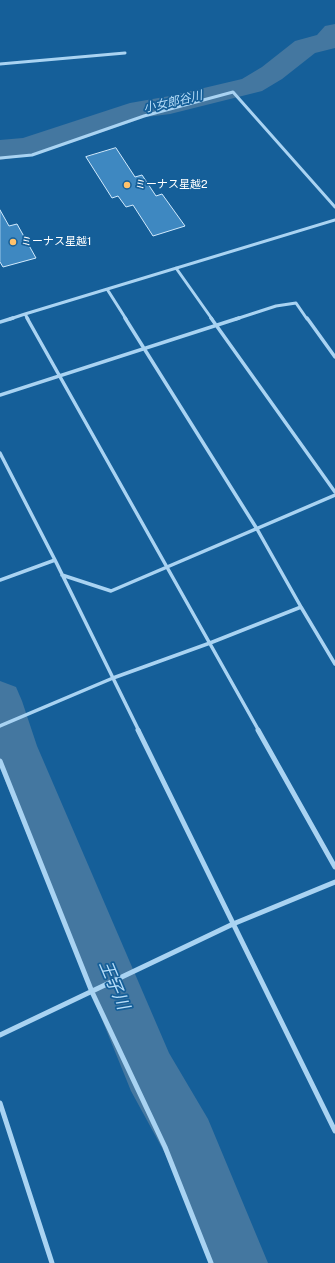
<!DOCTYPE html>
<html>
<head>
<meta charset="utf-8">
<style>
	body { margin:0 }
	canvas { display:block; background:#155f99 }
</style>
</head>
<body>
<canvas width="335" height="1263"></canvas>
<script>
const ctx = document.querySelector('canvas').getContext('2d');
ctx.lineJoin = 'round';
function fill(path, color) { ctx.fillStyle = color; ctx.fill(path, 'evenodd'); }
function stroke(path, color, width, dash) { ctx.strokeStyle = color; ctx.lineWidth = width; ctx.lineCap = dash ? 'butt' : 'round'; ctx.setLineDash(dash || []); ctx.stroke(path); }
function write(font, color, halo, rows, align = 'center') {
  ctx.font = font + ' "Public Sans","Noto Sans JP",sans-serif'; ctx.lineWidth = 3.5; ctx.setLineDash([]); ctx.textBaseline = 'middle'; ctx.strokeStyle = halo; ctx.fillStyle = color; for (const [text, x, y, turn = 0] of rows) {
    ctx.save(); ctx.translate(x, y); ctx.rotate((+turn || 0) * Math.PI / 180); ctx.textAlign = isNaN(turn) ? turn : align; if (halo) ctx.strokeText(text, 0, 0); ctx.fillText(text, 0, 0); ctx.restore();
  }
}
const river = new Path2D(`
	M335 24V48L315 53 282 79 262 91 170 114 146 117 38 154 0 160V140L23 138 130 103 170 96 242 79 262 67 295 41 317 35 325 26Z
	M0 681 16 687 22 701 37 746 169 1053 208 1119 268 1263H210L167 1157 131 1091 0 768Z`);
const building = new Path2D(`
	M116 148 135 177 142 175 156 196 162 194 185 226 153 236 133 205 126 207 118 196 112 198 86 157Z
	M0 210 9 226 17 224 36 258 3 267 0 262Z`);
const streetFar2 = new Path2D(`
	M0 64 125 53
	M0 158 32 155 144 116 233 92 335 207
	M176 268 212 319
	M107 289 126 319
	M25 314 335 220
	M10 319 25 314 28 319
	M236 319 276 306 296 303 307 319`);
const streetFar1 = new Path2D(`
	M27 318 259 731
	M211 318 335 492
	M307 318 335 357
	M0 322 13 318
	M0 395 239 318
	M0 453 55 560
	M62 575 111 591 335 495
	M0 580 55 560 139 731
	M301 607 335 664
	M0 726 113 678 210 643 301 607 257 529 125 318`);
const street = new Path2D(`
	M138 730 335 1131
	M258 730 335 867
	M0 761 92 992 165 1147 211 1263
	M0 1035 233 924 335 882
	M0 1103 52 1263`);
const markers = [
	[127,185,4,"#ffc26b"],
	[13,242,4,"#ffc26b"]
];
const farPoinames = [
	["ミーナス星越2",135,185],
	["ミーナス星越1",21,242]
];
const farWaternames = [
	["小女郎谷川",173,102,-13]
];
const nearWaternames = [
	["王子川",114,985,67]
];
fill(river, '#4477a0');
fill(building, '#3e88c1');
stroke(building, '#d1eafd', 1);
stroke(streetFar2, '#a9d3f2', 3);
stroke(streetFar1, '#a9d3f2', 3.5);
stroke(street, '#a9d3f2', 5);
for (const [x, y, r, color] of markers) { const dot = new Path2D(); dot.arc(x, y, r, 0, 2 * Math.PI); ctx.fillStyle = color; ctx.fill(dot); stroke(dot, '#155f99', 1.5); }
write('11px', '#fff', '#155f99', farPoinames, 'left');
write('italic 12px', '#b6ddf9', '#155f99', farWaternames);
write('italic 17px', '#b6ddf9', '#155f99', nearWaternames);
</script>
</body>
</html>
